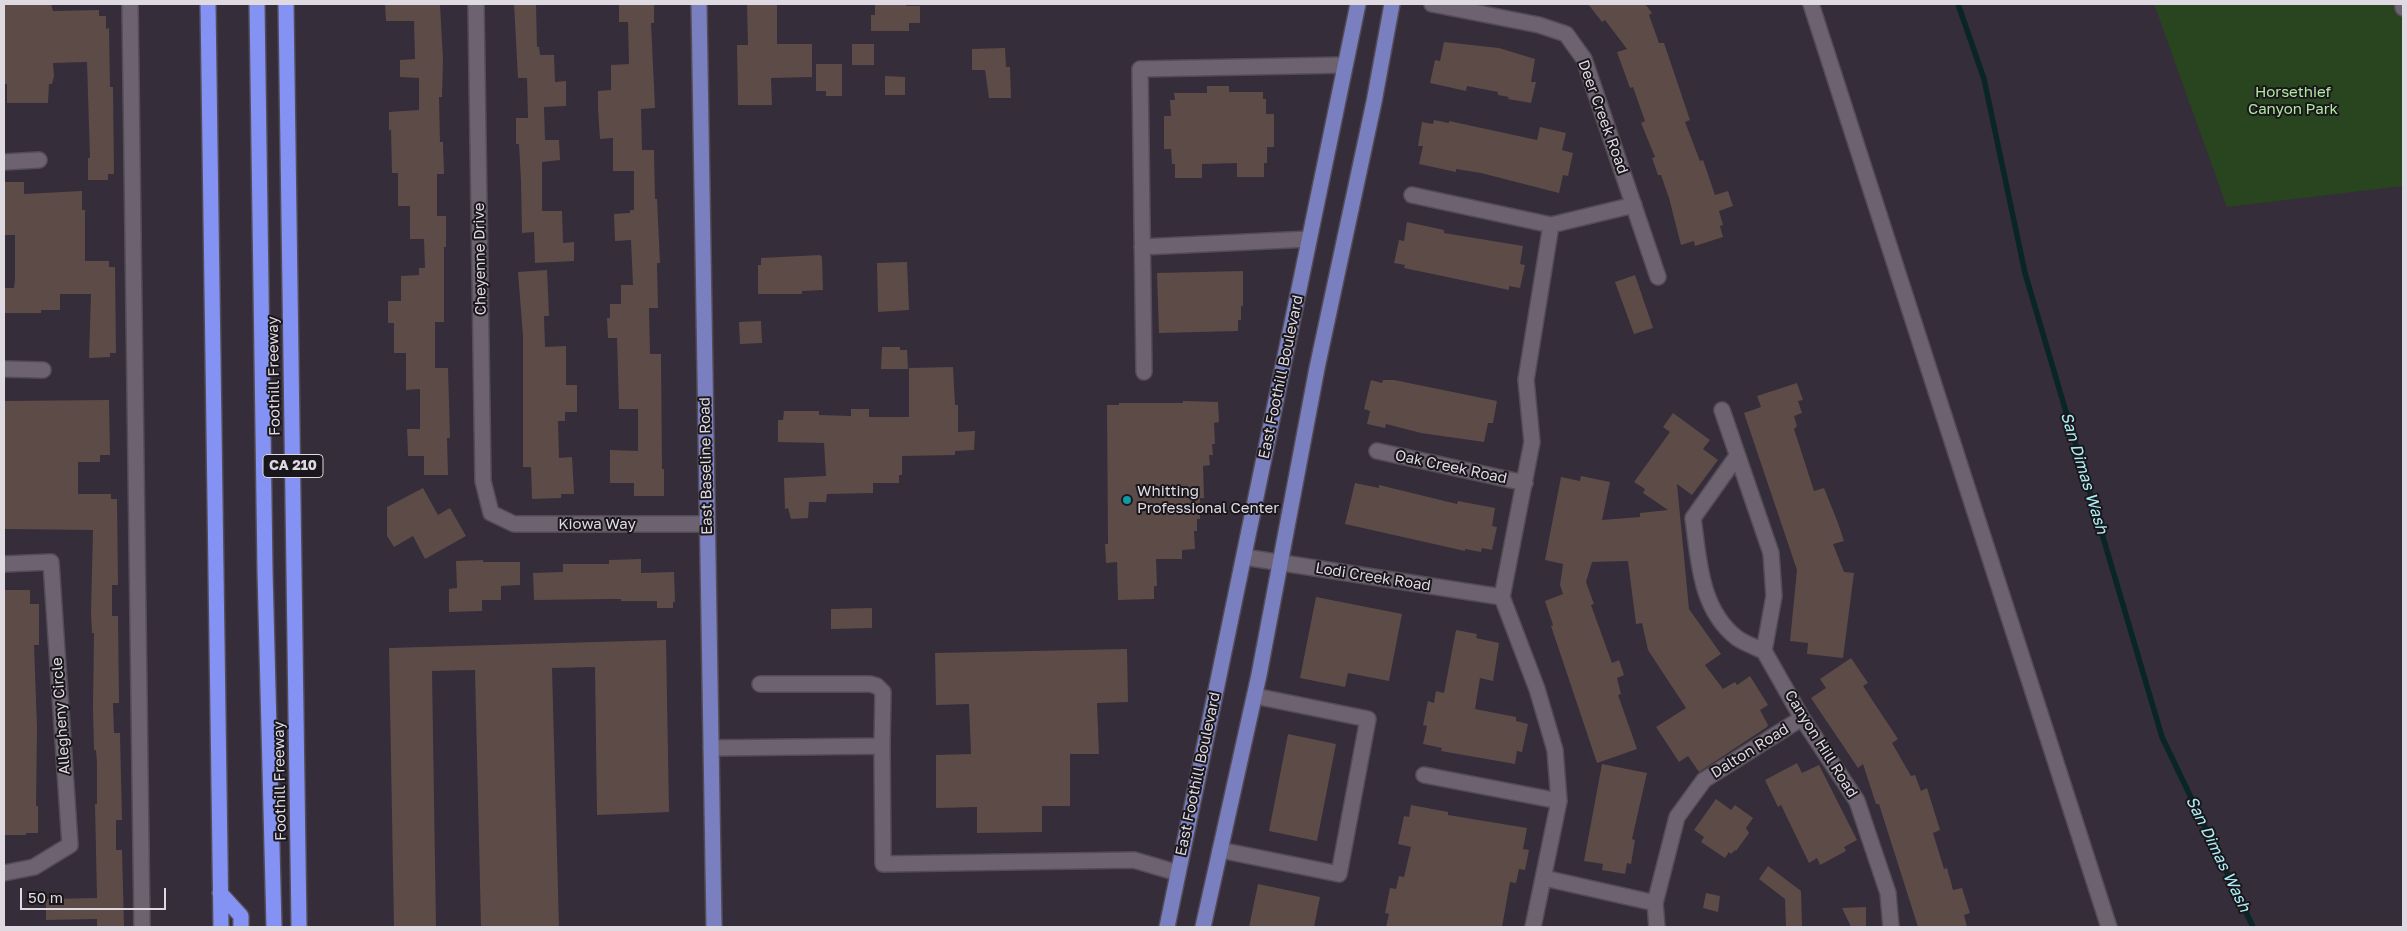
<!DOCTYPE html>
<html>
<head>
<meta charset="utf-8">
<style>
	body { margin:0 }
	#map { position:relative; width:2407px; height:931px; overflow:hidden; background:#352d39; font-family:"Golos Text",sans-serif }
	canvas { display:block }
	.frame { position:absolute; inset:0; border:5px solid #dfd9e1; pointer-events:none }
	.scale { position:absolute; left:20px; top:888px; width:146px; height:22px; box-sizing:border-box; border:2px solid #dfd9e1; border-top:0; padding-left:6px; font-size:15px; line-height:18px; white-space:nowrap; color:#dfd9e1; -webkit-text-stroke:4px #1a171c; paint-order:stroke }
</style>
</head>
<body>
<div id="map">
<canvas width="2407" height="931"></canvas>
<div class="frame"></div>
<div class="scale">50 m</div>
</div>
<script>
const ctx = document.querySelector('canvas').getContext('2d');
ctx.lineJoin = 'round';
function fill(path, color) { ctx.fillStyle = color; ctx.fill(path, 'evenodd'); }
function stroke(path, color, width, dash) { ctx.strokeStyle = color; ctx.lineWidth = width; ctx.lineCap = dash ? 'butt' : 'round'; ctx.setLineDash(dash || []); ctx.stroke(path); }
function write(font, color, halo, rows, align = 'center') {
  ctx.font = font + ' "Golos Text",sans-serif'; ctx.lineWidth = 4; ctx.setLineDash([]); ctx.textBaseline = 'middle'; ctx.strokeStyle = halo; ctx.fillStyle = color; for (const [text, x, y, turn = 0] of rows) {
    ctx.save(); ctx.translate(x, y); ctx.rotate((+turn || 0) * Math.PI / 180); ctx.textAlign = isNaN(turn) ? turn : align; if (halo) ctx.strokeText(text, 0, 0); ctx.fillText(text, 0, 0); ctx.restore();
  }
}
const green = new Path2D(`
	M2154 4H2403V186L2227 207Z`);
const stream = new Path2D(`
	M1958 4 1984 79 2025 273 2162 737 2253 927`);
const building = new Path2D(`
	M4 4H51L53 11 99 10V16H106V29L109 28 110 87H113L114 174H108V180H88V158H90L87 62 53 63 54 76 52 84H49L48 103H7V84H4Z
	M385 4 440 5 443 59 442 97H439L440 142H443L444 174H437V216H446V247H444V322H435V368H448L450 438H447L448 475H424V456H408L407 429H420V389L406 390V353H394V323H388V301H401V276L419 275V268H425L424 239H410V206H398V173H392L391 130H389V112L419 110V78L400 77V60L415 59 414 21H386Z
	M514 4H536L537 47H539L540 55H554L555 82 566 81V106L544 107 545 140H559L560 160 542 162V211H562L563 243 574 242V261L535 263 534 232 522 233 521 181 519 144H516V118H528L527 78H518Z
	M619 4H654V23H651L655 108 641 109 642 150H654L655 199H657L660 263H657L658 308H649L650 354H661L662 469H664V496H634V483H610V450L638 451V409H619L617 338H608L607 318H610V304H621V285H633L631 240 615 241 614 214 630 213V210H634V171H613V138L600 139 598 109V91L611 90V65L629 64 628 22H619Z
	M747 4H777V44H812V77L771 78 772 105H738L737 45H748Z
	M875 4H906V6H920V23H909V31H871V15H875Z
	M1588 4H1645L1652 13 1649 15 1659 43H1664L1690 120 1685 122 1700 161 1703 160 1715 195 1728 191 1733 206 1719 211 1723 225 1720 226 1723 237 1695 246 1694 241 1681 245 1669 198 1661 175H1658L1652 158 1655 157 1641 123 1645 121 1633 87 1630 88 1617 52 1627 49 1605 20 1602 22Z
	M1444 42 1499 48 1535 59 1531 82H1536L1531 103 1508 99 1509 97 1498 95V92L1467 86 1466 91 1430 83 1435 60 1440 61Z
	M852 44H874V65H852Z
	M1005 48 1006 67H1010L1011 98H989L985 70H972V49Z
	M816 64H842V96H826V91H816Z
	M885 76 905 77V95H885Z
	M1207 86H1229V92H1263V99H1266V114H1274V147H1267V163H1264V177H1237V163L1202 164V178H1175V164H1172L1171 149H1164V116H1171L1170 100H1175L1174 93H1207Z
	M1434 120 1449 123V121L1537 140 1540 127 1566 133 1562 150 1573 153 1568 176 1563 175 1559 193 1481 173 1456 169V172L1419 164 1423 146H1418L1422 122 1433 124Z
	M4 182H24V194L82 191V210H85V261H109V267H115L116 353H110V357L89 358 91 294H60V310H41V313H4V288H14L15 279V235H4Z
	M1407 222 1444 230V233L1523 246 1520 264 1525 265 1520 288 1509 286V290L1404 268 1405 265 1394 263 1399 240 1404 241Z
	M820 255 822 257 823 290 802 291V294H758V265H761V258Z
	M907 262 909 310 878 312 877 263Z
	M547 270 549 316H544L545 347 566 346V385H577V412H565V421H558L559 458 572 457 574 494H561V498L532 499 531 467H523V336L518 272Z
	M1243 271V306H1241V320H1238V331L1159 333 1157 273Z
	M1635 275 1653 328 1634 334 1615 282Z
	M761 321 762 343 740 344 739 322Z
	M882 347H900V350H907L908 369H881Z
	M953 367 955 405H958V432L975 431 974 450 955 451V455L902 456V475H899V483H873V493L827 494 826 502H809L808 518 791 519 788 508 785 509 784 478 826 476 824 443 778 442V420H783L784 411H819V415L851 416V409H869V417H909V368Z
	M1371 380 1382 383 1383 380H1394L1497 401 1493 423H1488L1484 442 1421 433 1386 424 1385 428 1367 424 1370 411 1364 409Z
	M1797 383 1803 400 1798 401 1802 413 1794 416 1797 426 1794 429 1814 491 1824 488 1838 523 1844 541 1833 544 1844 572 1854 573 1843 658 1807 654 1808 643 1790 641 1797 570 1744 413 1761 407 1757 396Z
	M109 400 110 455H100V462H78V494H111V499H117L118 585H112V616H118L119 703H113L114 733H120L122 820H116V850H122L124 927H97V919L46 920V899L97 898 95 804H97V763L96 750H94L93 708 94 633H92L91 613 93 530 4 529V401Z
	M1183 401 1218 402 1219 422 1214 423 1215 444H1212L1213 455H1209L1210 465 1203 466 1204 498H1200V519H1197V531H1194L1195 549 1182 550V559H1156L1157 586H1154V599L1118 600 1117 562 1106 563 1105 544H1108L1107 405H1119V403H1183Z
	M1673 413 1710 440 1703 449 1718 460 1692 495 1677 484 1689 609 1721 654 1705 665 1723 689 1735 682 1737 685 1750 676 1768 705 1760 710 1768 725 1767 727 1699 772 1688 756 1679 762 1656 727 1686 708 1648 650 1642 623 1636 624 1628 561 1592 562 1586 582 1594 604 1591 605 1612 663 1619 660 1624 675 1617 678 1621 694 1618 695 1637 749 1597 763 1551 626 1553 625 1545 601 1563 594 1560 585 1563 564 1545 560 1561 477 1580 481 1581 476 1610 482 1602 520 1640 517V513L1668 510 1643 493 1645 489 1634 482 1670 432 1663 427Z
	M1355 483 1379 488V485L1457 504 1458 501 1495 508 1492 526 1497 527 1492 550 1482 548 1481 552 1465 549V551L1345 524Z
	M423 488 438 515 450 508 466 536 425 559 413 536 394 547 387 536V507Z
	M641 559V573L674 572 675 602H673V608H657V601H621V599H613L534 600 533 573 563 572V564H609V560Z
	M483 560V562H520V585L501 586V600H482V611L449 612V589L457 588 456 561Z
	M4 590H30V604H39V645H34L37 728 36 806H38V833H26V835H4Z
	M1316 597 1402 614 1389 681 1348 673 1345 687 1300 678Z
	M872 608V628L831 629V609Z
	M1456 630 1477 634 1476 638 1499 643 1493 681 1480 678 1475 709 1516 717V721L1528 724 1522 752 1517 751 1515 764 1441 751 1442 748 1423 744 1427 726 1423 725 1428 701 1434 703 1436 691 1444 693Z
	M666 640 669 812 597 815 595 667 552 668 559 927H481L475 670 432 671 436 927H394L389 648Z
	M1127 649 1128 702 1097 703 1099 754H1070V806H1042V832L977 833V807L936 808V755L971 754 969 704 936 705 935 653Z
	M1851 658 1868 683 1863 686 1898 739 1892 743 1911 776 1915 775 1921 791 1927 788 1940 830 1933 833 1944 869 1947 868 1953 890 1962 888 1970 913 1964 915 1967 927H1918L1879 804H1876L1863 764 1858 768 1811 698 1826 688 1820 679Z
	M1288 734 1336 744 1317 841 1269 831Z
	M1797 763 1802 773 1819 765 1857 840 1844 847 1846 851 1820 865 1817 858 1809 863 1781 805 1778 807 1765 780Z
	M1602 764 1647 773 1632 839 1635 840 1631 864 1627 863 1625 874 1602 870 1603 864 1584 861Z
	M1716 799 1731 810 1735 805 1753 818 1746 828 1749 833 1736 851 1735 850 1731 854 1729 852 1725 858 1701 842 1704 837 1694 830Z
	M1411 805 1448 812V815L1527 828 1523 849 1529 850 1525 870 1519 869 1516 883 1510 882 1502 927H1386L1389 914 1385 913 1390 888 1396 889 1399 876 1404 877 1411 847 1398 844 1404 816 1409 817Z
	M1768 866 1801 891 1802 927H1786L1785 899 1759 879Z
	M1258 884 1320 897 1314 927H1249Z
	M1706 893 1720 896 1718 912 1703 908Z
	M1866 907V927H1851L1842 908Z`);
const minor = new Path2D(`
	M130 4 142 927
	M476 4 483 481 491 513 514 524H706
	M1432 4 1539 25 1566 34 1584 59 1658 277
	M1811 4 2109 927
	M2403 4V8
	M4 162 39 160
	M1412 195 1551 225 1634 205
	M1142 247 1309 239
	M4 369 43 370
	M1144 372 1140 69 1345 65
	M1722 410 1771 553 1774 596 1764 651 1802 718 1857 801 1888 893 1891 927
	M1377 451 1525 483
	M1737 456 1693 518C1699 561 1700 609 1737 638 1744 643 1755 647 1764 651
	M1244 557 1502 597
	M4 564 51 562 70 845 34 867 4 873
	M760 684H870L877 686 883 692 882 746
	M711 748 882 746 883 864 1134 860 1178 873
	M1424 775 1559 801
	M1220 850 1339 874 1368 719 1255 696
	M1544 878 1655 903
	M1533 927 1559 801 1555 750 1537 689 1502 597 1532 442 1526 380 1551 225
	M1657 927 1655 903 1677 817 1704 780 1802 718`);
const major = new Path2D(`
	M699 4 714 927
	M1167 927 1358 4
	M1203 927 1259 675 1317 368 1374 102 1392 4`);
const highway = new Path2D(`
	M208 4 221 927
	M257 4 265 571 274 927
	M286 4 299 927
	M220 893 241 916V927`);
const markers = [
	[1127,500,5,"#0f9aa8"]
];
const shields = [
	[293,466,60]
];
const shieldNames = [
	["CA 210",293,466]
];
const parkNames = [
	["Horsethief",2293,92],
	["Canyon Park",2293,109]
];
const streetNames = [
	["Deer Creek Road",1603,117,70],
	["Cheyenne Drive",480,259,-91],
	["Foothill Freeway",274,376,-91],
	["East Foothill Boulevard",1281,377,-78],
	["East Baseline Road",706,466,-91],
	["Oak Creek Road",1451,467,12],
	["Kiowa Way",597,524],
	["Lodi Creek Road",1373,577,9],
	["Allegheny Circle",61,716,-94],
	["Canyon Hill Road",1821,744,58],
	["Dalton Road",1750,751,-32],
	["East Foothill Boulevard",1198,774,-78],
	["Foothill Freeway",280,781,-91]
];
const poiNames = [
	["Whitting",1137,491],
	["Professional Center",1137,508]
];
const waterNames = [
	["San Dimas Wash",2084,473,73],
	["San Dimas Wash",2218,854,64]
];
fill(green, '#28451f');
stroke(stream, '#092528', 5.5);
fill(building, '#5d4b48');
stroke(minor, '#534c56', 18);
stroke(major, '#534c56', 18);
stroke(highway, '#534c56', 18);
stroke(minor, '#6c6270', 15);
stroke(major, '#7a7fbf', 15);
stroke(highway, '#8492f3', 15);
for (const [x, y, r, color] of markers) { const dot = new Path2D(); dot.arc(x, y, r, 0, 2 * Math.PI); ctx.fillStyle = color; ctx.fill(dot); stroke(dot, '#1a171c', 2); }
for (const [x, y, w] of shields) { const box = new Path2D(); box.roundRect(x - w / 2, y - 11.5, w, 23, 4); ctx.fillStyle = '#1a171c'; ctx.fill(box); stroke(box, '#dfd9e1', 1); }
write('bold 14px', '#dfd9e1', null, shieldNames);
write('15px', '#afe89e', '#1a171c', parkNames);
write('15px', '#dfd9e1', '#1a171c', streetNames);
write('15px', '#dfd9e1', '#1a171c', poiNames, 'left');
write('italic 16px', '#acf0f8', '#1a171c', waterNames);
</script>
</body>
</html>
